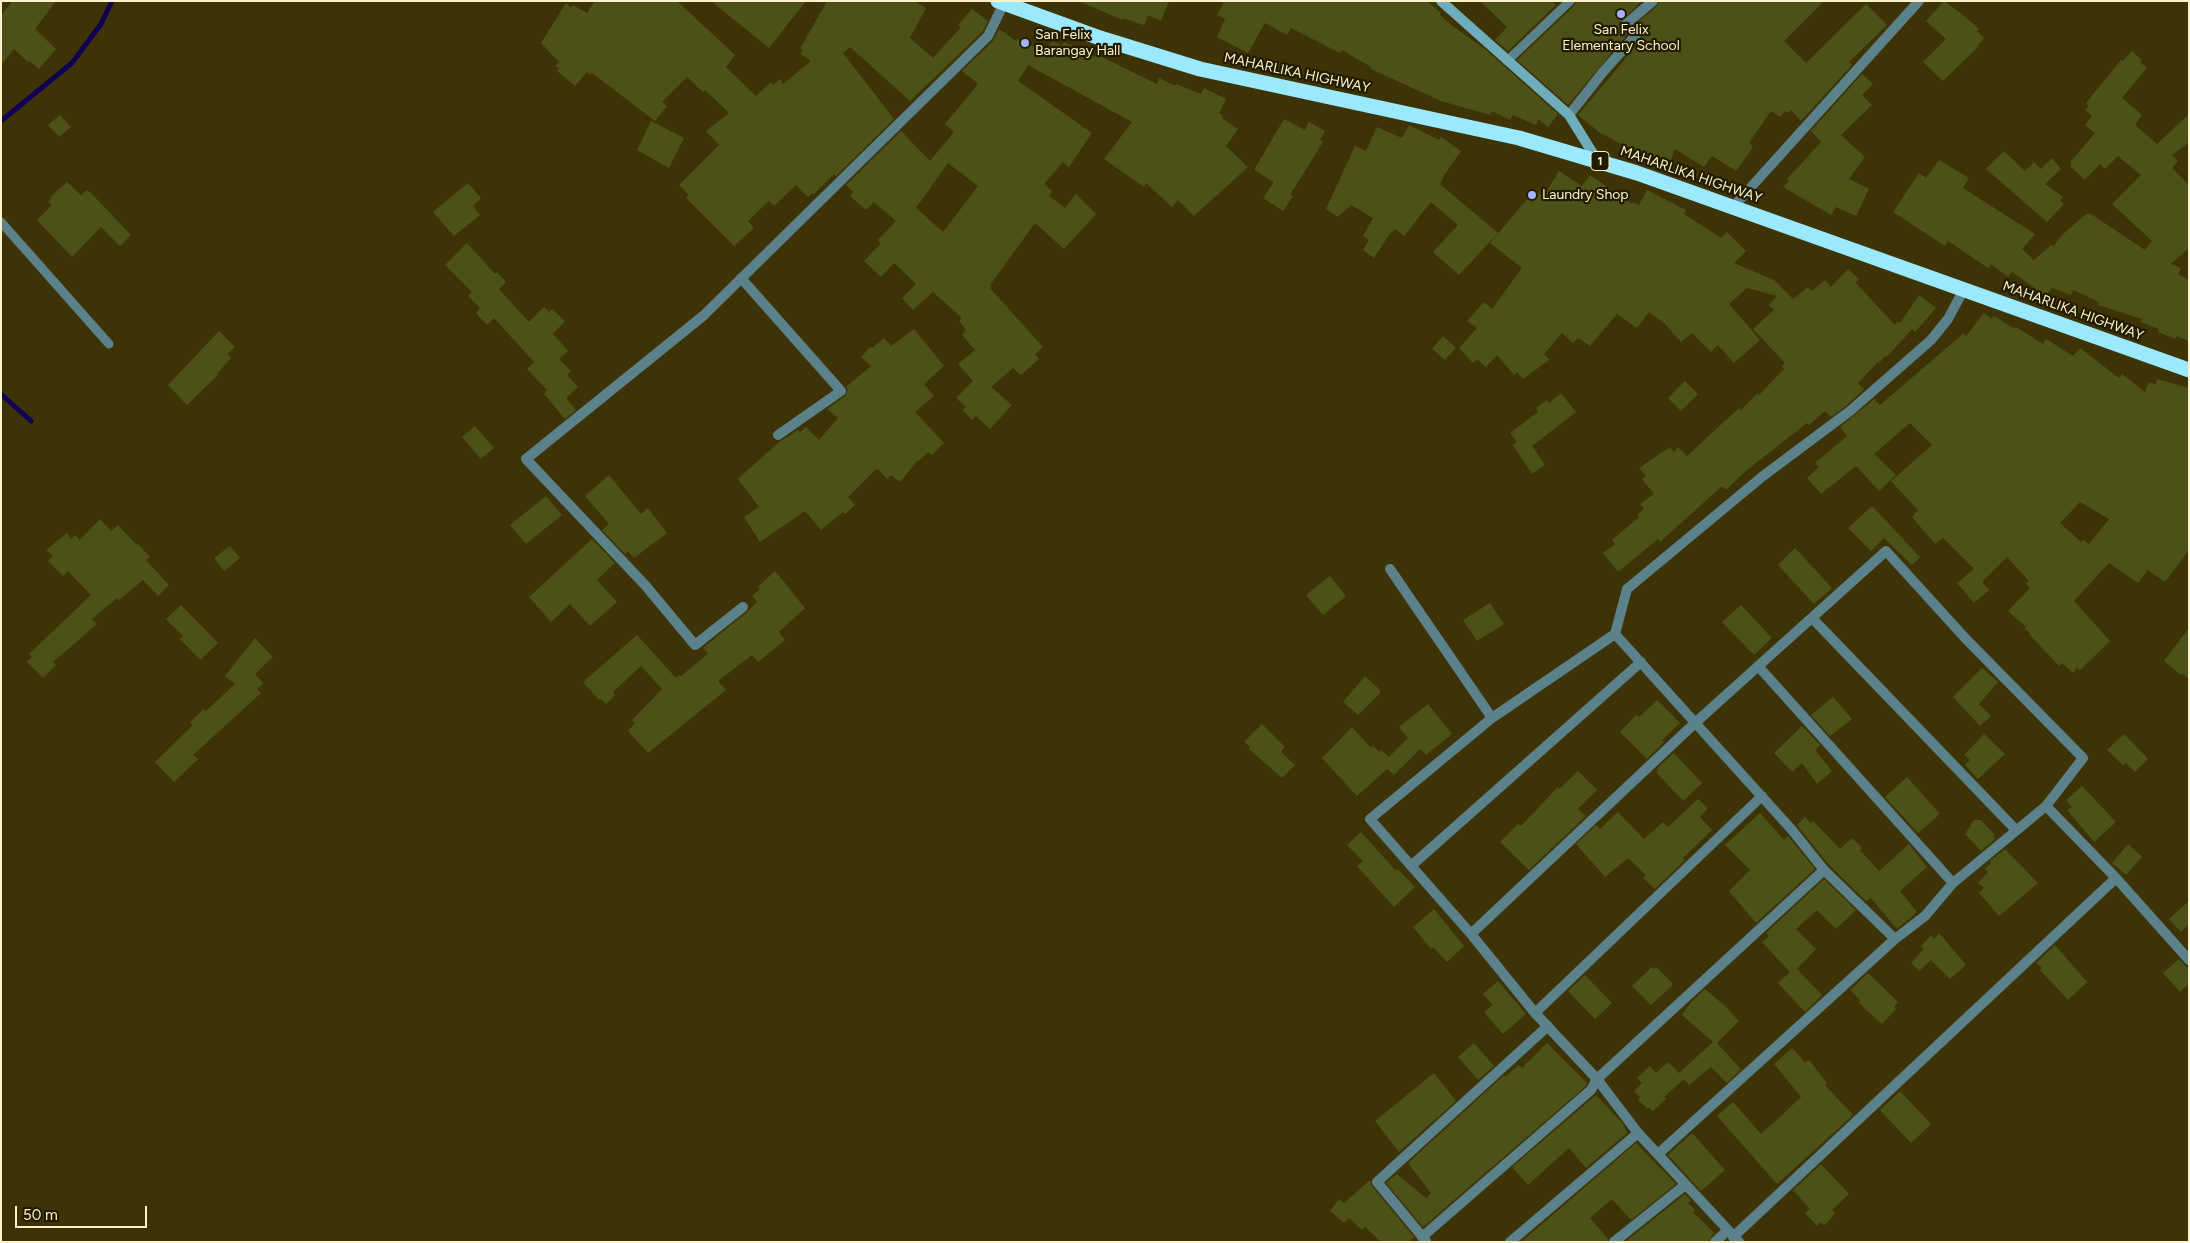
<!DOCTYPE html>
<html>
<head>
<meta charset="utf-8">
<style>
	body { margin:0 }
	#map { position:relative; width:2190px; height:1243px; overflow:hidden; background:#3d3307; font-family:Figtree,sans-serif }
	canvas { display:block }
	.frame { position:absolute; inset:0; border:2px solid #fcf2cc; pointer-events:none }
	.scale { position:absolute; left:15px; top:1206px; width:132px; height:22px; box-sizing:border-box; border:2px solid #fcf2cc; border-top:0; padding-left:6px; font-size:15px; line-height:18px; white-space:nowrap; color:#fcf2cc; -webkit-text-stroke:4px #231b00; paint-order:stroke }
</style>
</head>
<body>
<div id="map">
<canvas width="2190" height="1243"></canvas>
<div class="frame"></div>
<div class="scale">50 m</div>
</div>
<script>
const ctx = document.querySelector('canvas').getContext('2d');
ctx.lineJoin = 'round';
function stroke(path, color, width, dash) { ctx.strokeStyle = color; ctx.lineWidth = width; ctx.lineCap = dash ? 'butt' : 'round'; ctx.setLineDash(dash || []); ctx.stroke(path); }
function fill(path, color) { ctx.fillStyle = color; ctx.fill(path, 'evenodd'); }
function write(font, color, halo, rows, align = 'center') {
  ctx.font = font + ' Figtree,sans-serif'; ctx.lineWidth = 4.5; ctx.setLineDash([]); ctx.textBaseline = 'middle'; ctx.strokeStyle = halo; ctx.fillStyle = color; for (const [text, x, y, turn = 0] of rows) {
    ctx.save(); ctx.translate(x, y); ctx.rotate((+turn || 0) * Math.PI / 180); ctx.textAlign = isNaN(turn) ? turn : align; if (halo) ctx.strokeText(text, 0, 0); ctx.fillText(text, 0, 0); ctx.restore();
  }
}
const stream = new Path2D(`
	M1 121 72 63 101 24 112 1
	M1 394 31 421`);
const building = new Path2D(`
	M13 1H56L35 29 56 49 39 69 30 61 28 62 14 49 1 65V15Z
	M595 1H677L735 55 726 67 756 96 771 82 773 85 780 79 783 84 811 61 800 54 803 50 800 49 827 1H914L926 8 910 38 933 58 961 27 958 25 972 9 988 21 982 32 910 101 850 47 843 53 894 119 836 176 834 174 813 195 812 193 808 197 796 185 774 206 769 201 748 221 754 228 734 246 686 198 689 195 679 185 719 145 706 131 729 113 705 90 703 92 687 77 662 102 667 106 655 121 592 73 590 75 587 72 575 86 557 71 559 68 555 66 559 62 541 43 566 3 571 8 573 5 587 13Z
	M711 1H806L769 48Z
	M1078 1H1169L1161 21 1148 15 1144 25 1123 18V20Z
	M1225 1H1427L1441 13 1440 15 1450 24 1486 50 1558 114 1548 127 1538 119 1536 125 1513 115 1510 120 1492 111 1490 115 1441 101 1371 69V67L1342 50 1340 53 1291 28 1287 35 1265 23 1248 53 1217 37 1225 19 1217 15Z
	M1480 1H1552L1556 5 1508 51 1495 40 1507 27Z
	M1576 1H1642L1619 23V27L1626 36 1568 105 1517 60 1574 6Z
	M1660 1H1824L1784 41 1806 63 1866 4 1887 25 1849 62 1852 65 1801 121 1791 110 1788 113 1785 111 1780 117 1771 111 1749 143 1753 146 1751 150 1736 171 1712 156 1704 167 1675 149 1670 162 1640 151 1639 153 1600 133 1578 115 1641 40 1642 32 1635 25 1657 6Z
	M1944 1 1963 15 1979 29 1977 31 1984 38 1978 45 1979 46 1943 81 1923 62 1946 39 1926 21Z
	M999 29 1016 41 1017 39 1041 50 1043 46 1048 48 1052 41 1062 46 1064 42 1094 57 1096 54 1157 84 1159 78 1175 86 1176 84 1201 94 1204 88 1226 99 1219 113 1223 116 1222 118 1238 129 1226 146 1248 167 1194 216 1178 200 1172 207 1146 183 1144 187 1104 159 1132 122 1028 65 1018 81 1092 133 1069 167 1063 162 1044 184 1052 191 1049 196 1065 208 1076 194 1096 214 1064 249 1035 223 990 285 992 286 990 288 1043 347 1035 354 1039 359 1021 375 1013 368 991 387 1012 405 990 429 976 416 972 420 963 410 966 407 956 398 973 381 958 364 975 350 962 335 966 330 959 321 962 318 933 292 913 310 902 298 916 284 894 263 881 277 864 261 881 243 878 240 896 221 874 202 866 210 850 196 853 192 846 185 901 131 930 161 954 132 945 124 978 84 962 71 993 41ZM948 163 978 186 943 232 916 208Z
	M2132 51 2142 60 2140 62 2147 68 2122 98 2142 115 2135 125 2157 144 2189 114V142L2172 155 2178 161 2172 168 2189 185V248L2171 264 2181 268 2178 274 2189 280V342L2177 336 2175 339 2158 332 2159 329 2141 322 2142 319 2098 305 2099 302 2073 290 2071 295 2052 288 2046 296 2012 272 2008 277 1991 264 1988 268 1948 241 1945 246 1893 212 1919 173 1926 178 1939 160 1969 178 1963 188 2035 234 2022 249 2034 260 2051 245 2054 246 2061 236 2086 214H2091L2145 250 2152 241 2112 204 2141 175 2118 156 2105 169 2100 164 2085 180 2071 167V161L2095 133 2085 125 2092 116 2085 110 2089 106 2086 103 2121 60 2123 61Z
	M1862 74 1873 84 1862 95 1872 105 1841 135 1865 157 1849 179 1869 189 1856 216 1836 207 1831 215 1783 187 1789 181 1787 179 1821 142 1811 131Z
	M60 115 71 127 59 137 48 125Z
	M1284 119 1305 130 1309 122 1325 131 1320 140 1323 142 1290 195 1293 196 1283 211 1263 198 1274 182 1254 170Z
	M651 121 684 138 669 168 637 150Z
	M1409 125 1439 140 1441 137 1461 151 1445 174 1440 184 1498 233 1459 275 1433 252 1458 225 1431 202 1404 236 1395 229 1392 233 1391 232 1374 258 1363 250 1369 240 1363 236 1373 218 1351 205 1338 217 1326 209 1355 146 1366 151 1377 127 1402 138Z
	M2004 151 2025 171 2034 162 2041 169 2052 158 2061 169 2045 184 2063 197 2060 201 2064 204 2047 222 1986 169Z
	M1559 171 1582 186 1590 175 1632 204 1633 202 1639 205 1647 190 1686 210 1684 214 1721 238 1727 232 1746 251 1734 263 1774 280 1793 299 1808 287 1812 291 1825 280 1831 287 1848 269 1859 279 1855 282 1895 325 1898 321 1900 323 1919 295 1936 308 1915 332 1912 329 1887 357 1885 356 1879 363 1878 362 1858 383 1864 389 1846 406 1831 417 1825 411 1809 425 1807 423 1747 470 1726 490 1722 486 1660 542 1658 539 1618 572 1603 553 1615 544 1612 540 1639 517 1637 515 1644 509 1640 504 1654 494 1642 479 1646 476 1639 468 1670 447 1674 452 1678 447 1687 456 1739 408 1741 410 1758 393 1759 395 1784 369 1782 366 1785 363 1753 329 1774 310 1769 305 1777 296 1747 288 1729 304 1760 340 1734 363 1718 345 1711 352 1692 333 1681 342 1665 324 1649 312 1637 328 1617 314 1590 346 1578 338 1573 343 1562 333 1544 354 1549 360 1523 379 1517 372 1514 375 1497 355 1486 367 1477 359 1473 363 1459 348 1477 328 1467 321 1484 302 1492 309 1522 268 1490 243 1535 190 1541 195 1544 190 1547 191Z
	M67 182 81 195 87 190 91 193 131 235 120 246 101 227 72 257 37 220 52 205 48 202 52 198 50 197Z
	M468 183 481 198 473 206 480 215 454 236 433 212Z
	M467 243 495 274 497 272 506 282 499 289 529 322 544 307 549 312 552 309 565 321 553 334 568 351 559 359 571 371 567 375 578 387 566 398 576 410 565 419 544 394 547 390 527 369 534 362 494 318 487 325 476 313 480 308 468 296 472 292 445 265Z
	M1984 313 1992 319 1994 316 2015 329 2016 327 2043 344 2046 339 2073 356 2080 348 2119 378 2122 374 2145 392 2149 382 2156 385 2157 379 2189 388V550L2165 582 2148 570 2138 583 2109 563 2074 601 2110 641 2080 670 2077 668 2073 673 2062 663 2059 666 2029 634 2030 633 2024 628 2026 627 2008 611 2030 588 2026 584 2029 581 2007 557 1982 582 1989 590 1974 603 1957 583 1974 569 1943 538 1935 544 1912 517 1918 510 1891 481 1932 445 1910 423 1874 454 1896 475 1879 491 1856 466 1821 494 1807 478 1819 467 1815 463 1847 436 1840 427 1874 399 1880 405 1964 333 1966 336ZM2080 502 2109 519 2089 544 2083 540 2081 542 2060 523Z
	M914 329 944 366 924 384 934 396 915 412 944 443 932 455 928 452 919 461 918 460 900 482 891 475 887 479 878 469 875 470 848 497 855 505 845 514 843 512 821 530 805 511 760 542 744 517 759 507 738 479 779 442 798 430 800 432 806 427 819 440 838 418 827 409 845 396 848 390 846 387 871 366 861 357 870 347 872 348 884 338 891 346Z
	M219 331 235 347 227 354 231 358 217 374 218 375 187 405 168 385Z
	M1443 336 1456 348 1445 360 1432 349Z
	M1685 381 1698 394 1681 411 1668 398Z
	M1561 393 1576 412 1532 446 1545 465 1532 474 1513 445 1517 442 1510 433 1538 412 1536 408 1547 400 1549 403Z
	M475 426 494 448 481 459 462 437Z
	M609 475 641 514 648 508 667 533 634 558 628 551 625 554 602 530 609 524 585 496Z
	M546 496 562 515 526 544 510 525Z
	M1872 506 1920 557 1912 565 1884 538 1871 551 1848 528Z
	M100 519 111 531 118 525 137 545 138 544 150 557 146 560 169 585 158 596 143 580 119 600 117 598 92 619 97 624 53 662 56 665 43 678 27 662 32 657 29 654 91 595 68 571 63 576 48 561 53 556 46 550 67 533 71 539 75 535 80 540Z
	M592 539 615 563 597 580 617 602 590 626 570 604 551 622 529 597Z
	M230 546 240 558 224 571 214 558Z
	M1795 548 1832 588 1814 604 1778 565Z
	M775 571 805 608 779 632 785 640 758 662 752 655 718 681 726 690 648 753 628 731 635 723 632 720 662 689 641 666 613 692 615 695 606 704 601 699 599 700 583 682 637 635 676 678 679 675 681 676 708 654 703 648 747 612 757 602 752 596 760 589 758 587Z
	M1330 576 1346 596 1323 615 1306 595Z
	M1490 603 1504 624 1477 641 1463 620Z
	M181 605 218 643 200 660 180 639 183 636 166 619Z
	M1741 605 1772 638 1754 655 1722 622Z
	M2189 628V679L2182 674 2181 675 2164 661Z
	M255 638 273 657 255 674 263 683 257 689 261 693 193 755 198 759 174 782 155 762 193 725 190 722 204 709 206 711 235 684 225 676Z
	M1982 668 1998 682 1979 704 1991 716 1980 726 1953 697Z
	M1365 676 1380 690V693L1358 715 1343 702Z
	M1833 697 1852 719 1830 736 1811 715Z
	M1657 700 1680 723 1662 740 1664 742 1647 759 1620 732 1636 715 1639 717Z
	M1428 704 1452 734 1426 755 1420 749 1394 775 1387 769 1357 796 1322 758 1352 727 1371 748 1373 746 1380 752 1381 750 1389 757 1408 738 1399 727Z
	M1262 724 1285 747 1281 752 1295 765 1282 778 1249 749 1250 747 1244 742Z
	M1802 726 1820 745 1815 750 1832 771 1817 784 1802 763 1792 772 1774 753Z
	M1984 734 2005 754 1978 779 1965 765 1970 760 1964 755Z
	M2124 734 2148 759 2135 772 2126 763 2123 765 2107 750Z
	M1674 753 1702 783 1683 801 1656 772 1658 770 1657 768Z
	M1578 771 1597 790 1578 809 1586 816 1529 870 1500 842 1518 824 1521 826 1558 787 1559 789Z
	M1907 777 1940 814 1918 833 1885 797Z
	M2082 786 2116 822 2094 842 2067 810 2072 807 2066 800Z
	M1698 799 1708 808 1700 817 1712 830 1683 858 1685 860 1655 889 1643 878 1646 875 1628 858 1605 877 1576 844 1596 825 1600 829 1618 812 1644 839 1663 822 1668 827Z
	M1760 813 1784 840 1788 836 1815 869 1756 923 1729 891 1750 870 1725 845Z
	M1805 817 1811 823 1813 821 1840 849 1852 838 1862 848 1860 850 1879 871 1909 844 1927 867 1900 891 1917 912 1897 929 1871 898 1866 901 1829 865 1797 825Z
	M1974 820H1981L1995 835 1993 837 1995 839 1981 851 1965 834Z
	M1361 832 1396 871 1398 869 1415 887 1394 907 1357 866 1363 861 1347 845Z
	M2128 844 2142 857 2126 875 2112 863Z
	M2005 849 2038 883 1999 916 1979 893 1984 888 1978 883 1988 872 1985 869 1991 863 1990 861Z
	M1824 879 1856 910 1836 929 1817 910 1796 929 1816 949 1797 969 1822 995 1805 1012 1778 983 1790 972 1762 942 1769 936 1766 933Z
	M2189 901V924L2181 932 2169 919Z
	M1434 909 1464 946 1447 962 1433 947 1431 949 1413 927Z
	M1939 933 1966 965 1950 979 1931 960 1919 971 1911 963 1924 949 1921 946 1931 935 1934 939Z
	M2055 945 2087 982 2068 1000 2040 970 2042 968 2036 963Z
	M2179 959 2189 970V984L2180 992 2163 973Z
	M1652 967 1654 969 1656 967 1672 983V986L1651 1005 1632 986Z
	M1868 973 1898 1002 1894 1007 1896 1009 1882 1024 1864 1008 1859 1002 1860 1000 1850 990Z
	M1585 975 1612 1003 1595 1019 1568 991Z
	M1498 981 1526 1014 1503 1034 1484 1012 1493 1005 1483 994Z
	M1705 989 1724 1005 1739 1021 1717 1043 1741 1069 1727 1083 1711 1067 1689 1085 1684 1079 1664 1097 1666 1099 1653 1111 1649 1107 1648 1109 1638 1100 1640 1097 1634 1091 1642 1083 1637 1078 1650 1066 1656 1073 1668 1062 1679 1073 1713 1042 1682 1015 1692 1001Z
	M1474 1043 1494 1066 1478 1080 1458 1057Z
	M1547 1043 1587 1083 1586 1086 1423 1227 1386 1183 1397 1174 1426 1198 1431 1193 1408 1163 1503 1076H1506L1519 1065 1522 1068Z
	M1792 1048 1805 1062 1809 1060 1827 1083 1825 1085 1853 1115 1777 1184 1717 1116 1733 1102 1761 1134 1781 1116 1801 1097 1774 1064Z
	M1434 1073 1456 1101 1399 1152 1375 1121Z
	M1900 1091 1931 1124 1911 1143 1880 1110Z
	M1596 1095 1623 1124 1627 1133 1586 1168 1569 1148 1528 1185 1512 1167Z
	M1692 1133 1725 1170 1701 1191 1668 1155Z
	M1636 1143 1676 1184 1631 1220 1612 1199 1590 1218 1608 1239 1607 1242H1521Z
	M1821 1164 1849 1194 1832 1210 1835 1213 1825 1225 1820 1222 1817 1226 1805 1213 1810 1209 1793 1190Z
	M1370 1180 1372 1186 1414 1237 1408 1242H1381L1365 1227 1362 1230 1349 1218 1344 1223 1330 1211 1339 1199 1344 1203Z
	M1685 1194 1691 1200 1688 1203 1695 1210 1693 1212 1714 1233 1708 1242H1625Z`);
const lane = new Path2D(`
	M1507 61 1570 1
	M1 222 109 344`);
const street = new Path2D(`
	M1569 115 1603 72 1636 35 1625 25 1653 1
	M1734 206 1919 1
	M741 278 841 391 778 435
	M1390 569 1492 718
	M743 607 695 645 645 585 526 459 703 316 988 36 1005 1
	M1813 619 2016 830
	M1615 634 1792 830 1824 870 1895 939
	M1758 666 1953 883
	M2046 806 2116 878 2189 960
	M1411 866 1641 662
	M1471 934 1695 723 1886 551 1966 639 2083 758 2046 806 1953 883 1925 916 1895 939 1658 1154
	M1535 1013 1762 796
	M1422 1237 1591 1090 1597 1079 1824 870
	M1733 1237 2116 878
	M1426 1241 1377 1182 1548 1026
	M1510 1242 1638 1133
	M1614 1242 1685 1185
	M1715 1242 1728 1230
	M1739 1242 1638 1133 1597 1079 1535 1013 1471 934 1370 819 1492 718 1615 634 1627 589 1763 476 1850 411 1931 340 1948 319 1964 289`);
const secondary = new Path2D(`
	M1441 1 1569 115 1597 160`);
const highway = new Path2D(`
	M998 1 1100 38 1200 69 1519 138 1637 173 2189 370`);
const markers = [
	[1621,14,5,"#a3b2fd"],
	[1025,43,5,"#a3b2fd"],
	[1532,195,5,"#a3b2fd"]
];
const shields = [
	[1600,161,18]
];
const shieldNames = [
	["1",1600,161]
];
const poiNames = [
	["San Felix",1621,30,"center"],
	["Elementary School",1621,46,"center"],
	["San Felix",1035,35],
	["Barangay Hall",1035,51],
	["Laundry Shop",1542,195]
];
const streetNames = [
	["MAHARLIKA HIGHWAY",1297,73,12],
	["MAHARLIKA HIGHWAY",1691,175,19],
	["MAHARLIKA HIGHWAY",2073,311,20]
];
stroke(stream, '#100053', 5);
fill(building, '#4c5217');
stroke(lane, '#5b818b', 9);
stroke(street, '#5b818b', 10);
stroke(secondary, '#6dadbc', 10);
stroke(highway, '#9be9fc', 15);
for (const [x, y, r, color] of markers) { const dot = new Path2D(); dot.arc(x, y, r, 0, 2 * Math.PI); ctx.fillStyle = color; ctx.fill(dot); stroke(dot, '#231b00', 2); }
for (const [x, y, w] of shields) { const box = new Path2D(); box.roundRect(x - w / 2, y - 9.5, w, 19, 4); ctx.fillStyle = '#231b00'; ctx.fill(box); stroke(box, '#fcf2cc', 1); }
write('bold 12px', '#fcf2cc', null, shieldNames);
write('14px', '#fcf2cc', '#231b00', poiNames, 'left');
write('14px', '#fcf2cc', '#231b00', streetNames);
</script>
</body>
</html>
